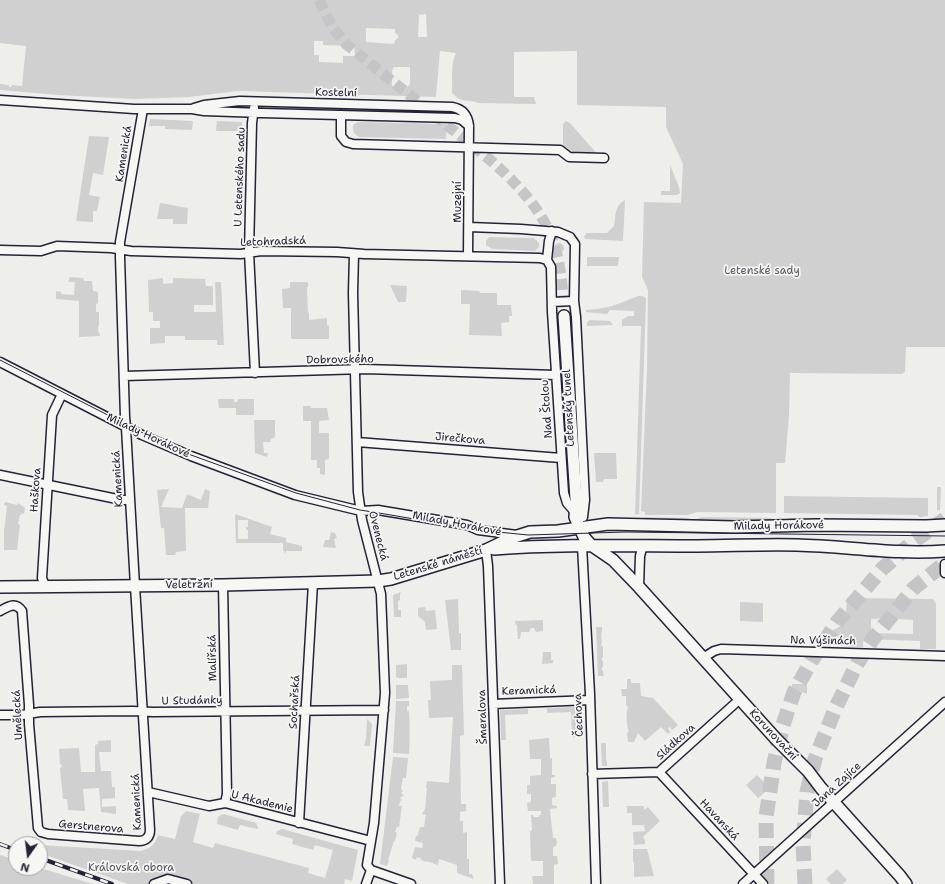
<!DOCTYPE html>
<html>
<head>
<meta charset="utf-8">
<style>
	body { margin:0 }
	#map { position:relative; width:945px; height:884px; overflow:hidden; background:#eeeeeb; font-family:"Shantell Sans",sans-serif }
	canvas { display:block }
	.north { position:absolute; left:8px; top:836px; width:40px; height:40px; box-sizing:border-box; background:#f6f6f2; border:1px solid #a1a1a9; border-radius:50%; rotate:194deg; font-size:11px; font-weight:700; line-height:16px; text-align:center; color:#22223b }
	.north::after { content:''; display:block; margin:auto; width:14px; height:18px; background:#22223b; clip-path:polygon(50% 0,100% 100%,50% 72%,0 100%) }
</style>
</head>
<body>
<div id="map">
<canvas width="945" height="884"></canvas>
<div class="north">N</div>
</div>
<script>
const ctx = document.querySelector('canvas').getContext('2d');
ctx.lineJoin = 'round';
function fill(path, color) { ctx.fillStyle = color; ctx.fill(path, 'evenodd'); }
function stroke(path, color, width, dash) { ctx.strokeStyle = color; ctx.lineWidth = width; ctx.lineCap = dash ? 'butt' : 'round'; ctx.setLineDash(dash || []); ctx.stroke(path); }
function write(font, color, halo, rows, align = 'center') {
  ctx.font = font + ' "Shantell Sans",sans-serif'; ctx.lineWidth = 3.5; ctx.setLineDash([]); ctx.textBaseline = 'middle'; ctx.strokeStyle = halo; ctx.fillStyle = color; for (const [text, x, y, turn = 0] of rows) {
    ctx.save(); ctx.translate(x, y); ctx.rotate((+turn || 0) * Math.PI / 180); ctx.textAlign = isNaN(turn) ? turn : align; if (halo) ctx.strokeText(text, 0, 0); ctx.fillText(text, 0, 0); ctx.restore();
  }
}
const green = new Path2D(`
	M0 0H945V347H906L905 372 902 374 790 373 789 416 785 463H776V513L697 512 688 515H645V512L641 511 647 369 648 290 642 277 644 202 681 203 683 164 666 127V107L577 105V51L514 52V97H534L536 104 478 103C467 98 464 105 452 93 453 81 450 64 456 53L440 51 436 97 238 91 189 97 135 99 58 95 0 90V84L9 85V87H11L12 85 22 86 26 46 0 43ZM426 14 427 37H418L419 15ZM366 28 395 29V33L398 35V38L395 40 394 44 366 42ZM314 41H323V45L354 46 355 56H343V63L319 62V55H314ZM394 67H410V84L405 90 395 89 392 85V71Z
	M274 105 438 109 441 111 440 114 274 110 273 107Z
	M150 119 193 121 192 130 165 129V126H149Z
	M217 121 242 122V131H216Z
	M566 121 570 123 599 156 571 155 563 147V124Z
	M358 122 447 124 446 139 359 137C354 134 351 129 354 124Z
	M89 136 109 137 103 175 93 173 89 195 100 197 97 211H93V222L76 221Z
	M670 165 679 187 680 193 677 195H661V191H670Z
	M625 200 623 241 585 239 584 236 587 233H607L614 226C616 216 614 206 625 200Z
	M160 203 188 208 187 224H173V219H157Z
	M490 237 534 238 539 243V247L535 251 492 249 486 245V240Z
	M554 248a5 5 0 1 1 10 0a5 5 0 1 1-10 0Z
	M587 257H619L618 266H587Z
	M70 277 83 278 84 281H92L93 291 98 292V303L96 304V312H99V326H98V332H99L100 336 79 337V301L56 299V291L61 292V294L74 295 75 282H68Z
	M163 278V284L173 283V278L205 279 206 286H213V305H194V312H216L215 282H221L224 345H217V340H185V336H165V343L150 344V328H160V321H153V312H149L148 280Z
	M290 282H308V287H307L308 313H309V320L327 318V325L329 326V339H291V308H283L282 289 290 288Z
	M390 285 407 286 406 302H398Z
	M461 290 479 291 480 293H497V305H511L512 316H509V322L501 323 502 336 469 335 470 304H461Z
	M638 296H642L646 298 639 514 635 515 641 326H622V320L628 316H634V311L610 310 607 314 586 312V310C608 309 618 304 638 296Z
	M590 320 610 321 613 325 587 326V322Z
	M218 399H234V402H237L238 399H254V415H236V408H219Z
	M303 406H310L311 408H327L329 420 319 421V433H329V459L325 460V475L320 474V468H317V460H311V421H303Z
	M254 420H275V437L271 439 270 442H263L264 453H268L267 457 255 453Z
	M594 453H616L617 479H604L603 482H596Z
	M937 487H941L940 510H937Z
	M169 489 161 507 182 508 187 494 201 500 205 489 210 491 208 508H185L186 551 176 552 175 555H166L164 528H161L157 490Z
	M784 496 928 498V516L920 517 917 515 784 513Z
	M5 502 17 505 18 503 25 508 24 513 20 515 18 524 20 525 17 550H4V531L7 506 4 505Z
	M235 514 272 527 270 534 286 538V542L302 546V551H286V554L283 550V543H236ZM238 520H248V527H246V530H248V539H238Z
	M645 517 690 518C683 522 655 521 645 521Z
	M701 517 772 518 769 521 764 522 691 521Z
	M788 518 836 519V521L791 520Z
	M331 532 335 533 337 538 334 539 336 548 323 547 325 540H329Z
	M401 592 400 594V600L398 601V610H401V617H394L393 595Z
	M847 598 933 599 936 604V649H920V641L863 639V647L838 646V636H829V632L845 624ZM878 618 913 620V634L871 633V619H878Z
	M458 599 459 633H461V650H451L445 600Z
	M740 602 763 603V622L740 621Z
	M425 607 426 611 435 610 437 629 426 630 425 622 418 616V608Z
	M543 620V631L536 632 534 628H531L529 632H521L520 639H518L517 625H516L515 621Z
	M596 627H602V632L601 634 602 642 601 645 603 647V657L602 658V661H603V667H602V670L603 671 604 676H598Z
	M543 652H551V660H553V663L542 664Z
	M407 664V678H398L396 677V665Z
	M452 665H462L464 735 460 736 461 804H466V811L460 812V821H463V833L467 832V859H469V874H472L474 879 457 873V865L439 859 438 865 426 861V862L421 860 422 859 417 857 416 860 412 858 415 847 422 848 423 843 415 841 416 836 418 835 420 827H424L426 815 422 814 425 809 427 788H426L427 781 449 783 453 717 429 718 428 700H431L430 681 452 680Z
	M627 679H631V683H640L641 696 653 698 678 725 672 730 670 727 668 728 670 732 668 734 661 727 645 741 638 733 634 742H628L627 733 629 731C626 726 626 712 628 707L626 705V696H622L621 689H627Z
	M792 684H807V694L792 688Z
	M396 685H408L409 698 396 699Z
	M396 701H409V706H407V711H409C410 726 410 740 409 754L393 753Z
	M576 707 578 737H572L571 712 547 713V708Z
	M528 709V714L505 715 506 740H501L500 710Z
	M367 719 372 724 370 746H364L366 739Z
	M548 738H549L550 758H552V775H555V777L551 778V784H556V797L552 798V805L557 806V808L550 809 553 838H556L557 842 556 846 553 847V856H557L558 863 557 864 554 865V884H533L532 876H543V861H531L530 831 532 830 531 815H533L534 817H539V815H541V811H528L527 803 531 802V794H527V785H530V776L541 775V759H530L529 740Z
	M111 740V752H99L101 771H111L112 787H115V798L102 799V807L116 806V814L101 812 99 788 83 789 85 811 68 810 67 799H63L60 768 62 767V766L60 764 59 749 79 748 81 772H95V745L98 744V741Z
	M601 743H606V761H607V766H602Z
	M393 757 408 758 406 778H403L401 789 403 791 401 793 404 795 400 798 402 800 400 802 399 806H402L399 827H397L395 832 397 833 395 841H394L388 860H389L387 866 380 864Z
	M757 775 770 788 758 798 746 785Z
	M608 781 609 807H603L602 782Z
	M626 806H644V810L648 807 660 821 643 837 645 840V844L634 845 633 832 645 831 644 825H632V813H627V808Z
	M186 811 200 814 193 842 213 848 215 843 309 868 308 873 325 878 333 850 315 845 313 850 292 844 293 839 276 834 277 831 282 829 358 850 352 881 345 879 344 883 345 884H128L40 853V845L141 851C151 848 155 845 158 835L175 839 181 816Z
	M223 814 256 823 258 828 257 829 240 825 238 830 217 824 218 817Z
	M633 849H647L654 876 634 877V862H633Z
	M0 855 16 860V868H40L93 884H0Z
	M837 869 847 880 843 884H831L826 879Z`);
const secondaryTunnel = new Path2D(`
	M319 0 332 27 346 44 489 159C518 184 549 216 557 255 562 275 563 296 564 316`);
const highwayTunnel = new Path2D(`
	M767 884 766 817 774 763 783 725 794 692 812 660 838 621 882 569 914 541 945 519
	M805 884 803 844 807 792 815 759 836 707 857 664 872 640 914 588 945 563`);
const street = new Path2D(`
	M0 100 134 109H192L204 111 262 113 455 118 462 120 469 126
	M194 108 204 105 240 101 452 107C463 109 468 116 469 126L468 256
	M254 108 252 123 249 252 255 373
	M341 115V136L346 142 353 144 560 150 569 157 604 158
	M469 227 521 229 558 232 570 237 575 244 574 301 576 317 585 500 583 517
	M552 231 549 241 547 260 551 267 552 312 564 493 567 503 574 511
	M0 250 41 251 57 246 111 248 131 251 241 254 261 251 337 252 364 254 540 258 547 260
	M354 254 353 293 358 492 362 520 381 594 385 693 374 823 367 865 371 870
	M552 302 574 301
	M0 362 142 435 191 456 295 495 361 511 378 510 467 525 478 530 517 535
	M124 376 365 369 556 375
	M357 442 561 458
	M0 475 122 500H130
	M582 546 590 694 596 884
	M486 550 488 566 500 884
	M945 564V573
	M223 585 227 794 225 803
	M48 587 44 583 42 578 52 415 62 394
	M639 587 640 556 643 545
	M0 611C8 607 15 601 22 611L29 705V724L38 828 41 832 48 834 139 841C146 841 150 837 150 830L135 586 126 428 125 417 120 257V242L143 109
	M703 658 714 651 721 649 945 656
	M493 704 590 700
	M0 715H22L40 712 133 711 153 712 384 710
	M659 772 763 884
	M592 774 659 772 740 699
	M148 792 209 806 225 803 371 841
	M299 823 313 583
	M371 870 411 884
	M154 884 168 879 187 884
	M366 884 371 870
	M743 884 945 702`);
const secondary = new Path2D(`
	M564 316 576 499 575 517 584 537 591 545 613 560 639 587 776 739 808 771 821 788 900 876 906 884
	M494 549C562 544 629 546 697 546 730 546 763 544 797 545 846 546 896 555 945 551
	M0 587 223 585 378 581 391 579 486 550 511 538 530 532 558 531 608 524 734 527 816 525 926 526 945 525`);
const tram = new Path2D(`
	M0 360 143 433 191 455 296 493 360 510 385 514 478 530 528 535 626 532 945 536`);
const rail = new Path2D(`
	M0 844 16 850
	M40 858 112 884`);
const streetNames = [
	["Kostelní",336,93,1],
	["Kamenická",124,154,-81],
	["U Letenského sadu",240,177,-88],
	["Muzejní",458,202,-90],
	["Letohradská",273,242,-2],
	["Dobrovského",340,360,-1],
	["Letenský tunel",569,408,-93],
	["Nad Štolou",547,409,-94],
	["Milady Horákové",148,436,25],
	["Jirečkova",460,439,5],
	["Kamenická",118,479,-93],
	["Haškova",36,490,-86],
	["Milady Horákové",457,524,11],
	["Milady Horákové",779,526,-1],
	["Ovenecká",378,536,76],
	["Letenské náměstí",438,564,-17],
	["Veletržní",189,585,-1],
	["Na Výšinách",823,641,1],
	["Malířská",213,658,-91],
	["Keramická",529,691,-2],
	["U Studánky",192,701,-1],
	["Sochařská",295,702,-87],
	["Umělecká",18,715,-93],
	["Čechova",579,715,-92],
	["Šmeralova",483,717,-92],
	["Korunovační",773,735,47],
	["Sládkova",676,742,-42],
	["Jana Zajíce",837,785,-42],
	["Kamenická",137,802,-92],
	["U Akademie",262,802,14],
	["Havanská",719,820,47],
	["Gerstnerova",91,827,5]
];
const parkNames = [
	["Letenské sady",762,271],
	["Královská obora",131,868]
];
fill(green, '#d0d0d1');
stroke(secondaryTunnel, '#c5c5c8', 11, [11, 5.5]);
stroke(highwayTunnel, '#c5c5c8', 15, [15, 8]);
stroke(street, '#22223b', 11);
stroke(secondary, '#22223b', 14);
stroke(street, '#f6f6f2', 8);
stroke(secondary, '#f6f6f2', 11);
stroke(tram, '#22223b', 1);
stroke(rail, '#22223b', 4);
stroke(rail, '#f6f6f2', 2.5, [8]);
write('11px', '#22223b', '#f6f6f2', streetNames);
write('11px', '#565668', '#f6f6f2', parkNames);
</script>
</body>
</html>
